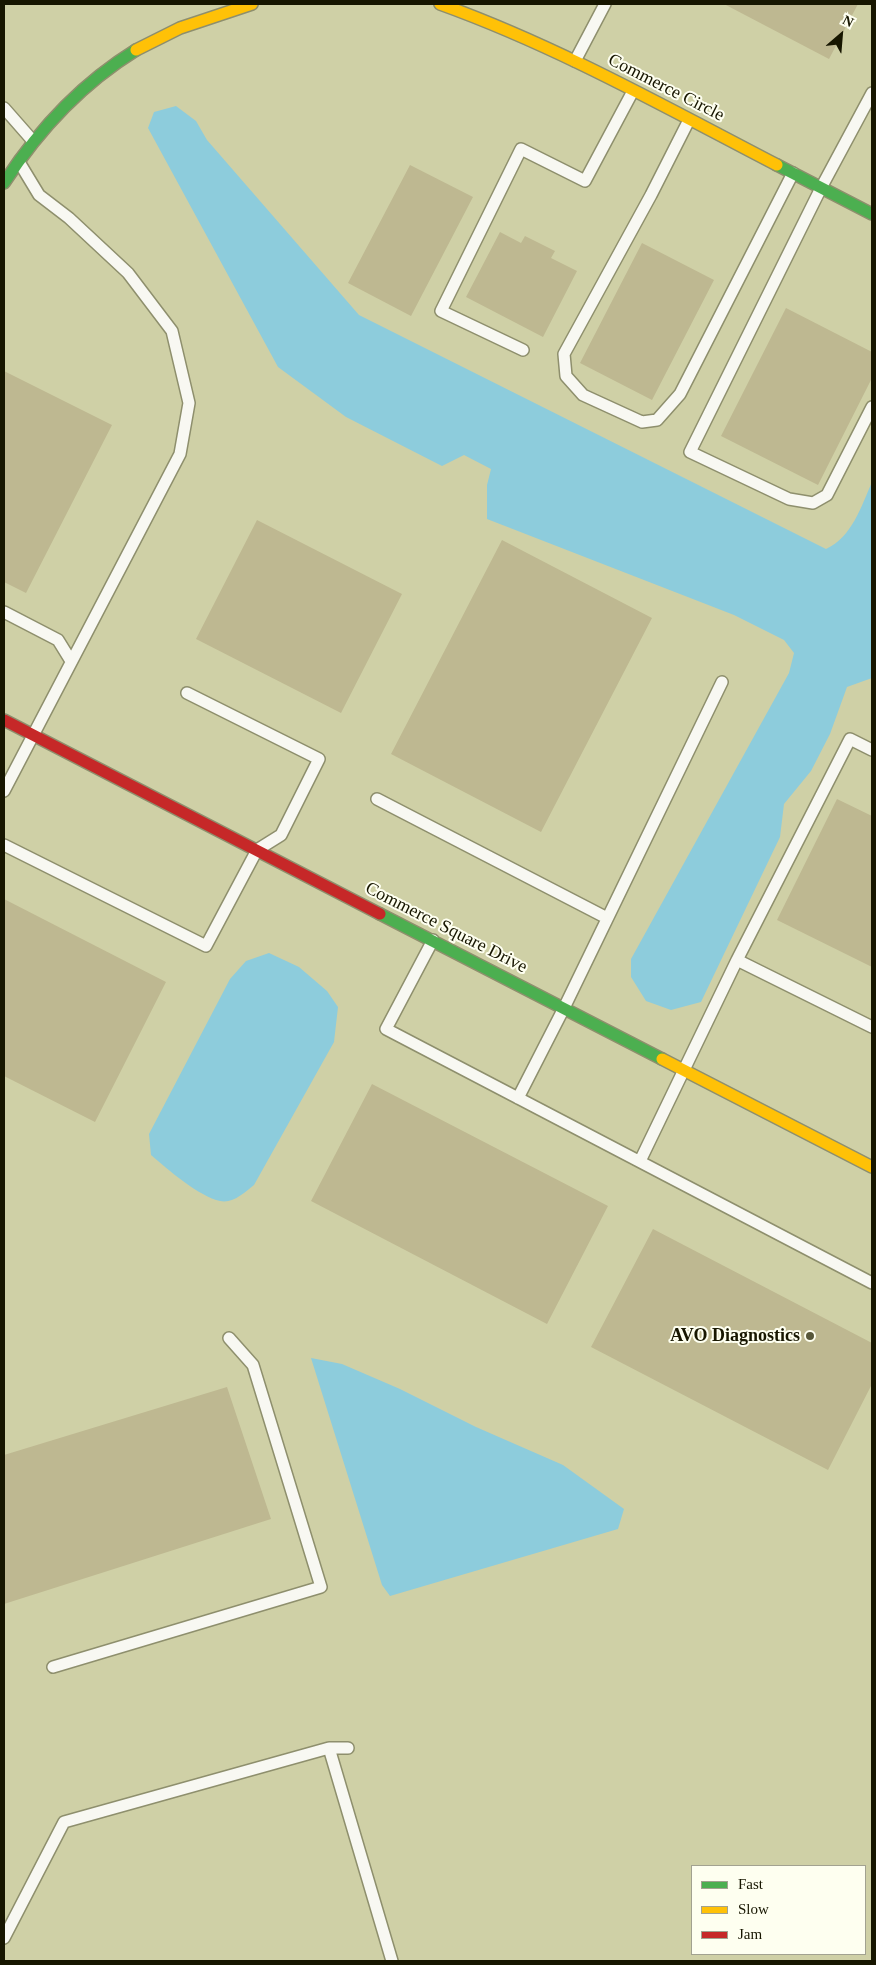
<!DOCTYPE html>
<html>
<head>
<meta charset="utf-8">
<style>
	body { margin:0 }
	#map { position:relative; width:876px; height:1965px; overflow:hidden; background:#cfd0a6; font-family:"Times New Roman",serif }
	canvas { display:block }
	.frame { position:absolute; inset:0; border:5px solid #171600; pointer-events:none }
	.legend { position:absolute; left:691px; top:1865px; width:175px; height:90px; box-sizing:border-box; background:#fefff0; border:1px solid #a2a290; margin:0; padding:6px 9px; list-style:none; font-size:15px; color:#171600 }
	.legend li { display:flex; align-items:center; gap:10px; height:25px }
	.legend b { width:25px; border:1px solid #a2a290 }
	.north { position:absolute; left:816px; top:10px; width:50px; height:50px; -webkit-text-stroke:4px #fefff0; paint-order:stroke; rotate:27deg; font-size:14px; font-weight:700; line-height:20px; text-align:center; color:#171600 }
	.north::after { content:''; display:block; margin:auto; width:18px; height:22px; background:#171600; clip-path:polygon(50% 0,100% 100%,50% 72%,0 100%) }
</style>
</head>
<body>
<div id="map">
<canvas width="876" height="1965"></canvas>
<div class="frame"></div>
<ul class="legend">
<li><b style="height:6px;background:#4caf50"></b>Fast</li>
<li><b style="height:6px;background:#ffc107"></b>Slow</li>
<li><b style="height:6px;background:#c62828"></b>Jam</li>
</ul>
<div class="north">N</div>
</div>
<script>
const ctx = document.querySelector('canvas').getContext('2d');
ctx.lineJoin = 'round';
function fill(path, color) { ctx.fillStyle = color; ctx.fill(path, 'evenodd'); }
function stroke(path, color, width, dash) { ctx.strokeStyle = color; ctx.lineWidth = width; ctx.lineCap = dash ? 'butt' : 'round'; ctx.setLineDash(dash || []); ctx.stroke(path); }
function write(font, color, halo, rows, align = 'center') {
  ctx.font = font + ' "Times New Roman",serif'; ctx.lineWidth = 4; ctx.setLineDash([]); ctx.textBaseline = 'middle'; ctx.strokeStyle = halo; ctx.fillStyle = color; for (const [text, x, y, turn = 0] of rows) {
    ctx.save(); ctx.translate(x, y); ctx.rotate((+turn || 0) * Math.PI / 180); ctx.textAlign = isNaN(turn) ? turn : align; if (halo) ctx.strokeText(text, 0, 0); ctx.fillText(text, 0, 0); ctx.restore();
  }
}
const water = new Path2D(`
	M176 106 196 121 207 140 359 315 826 549C852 537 861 507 872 482V678L847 687 830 734 811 771 784 804 780 837 701 1002 671 1010 646 1001 631 977V959L789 673 794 653 784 640 734 615 487 519V485L491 469 464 455 442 466 346 417 278 367 148 128 154 112Z
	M269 953 299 967 327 991 338 1007 334 1042 254 1185C245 1192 233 1204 220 1201 200 1197 167 1169 151 1155L149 1134 230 979 246 961Z
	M311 1358 342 1364 400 1389 476 1427 563 1465 624 1509 618 1529 390 1596 382 1585Z`);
const building = new Path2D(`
	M724 4H858L829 59Z
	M410 165 473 197 411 316 348 283Z
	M500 232 521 243 525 236 555 251 551 258 577 271 543 337 466 297Z
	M642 243 714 280 652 400 580 363Z
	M786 308 872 352V378L818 485 721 436Z
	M4 371 112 425 26 593 4 582Z
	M257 520 402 594 341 713 196 639Z
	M502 540 652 618 541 832 391 754Z
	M837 799 872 816V967L777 920Z
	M4 899 166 982 95 1122 4 1076Z
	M372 1084 608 1206 547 1324 311 1201Z
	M653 1229 872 1343V1384L828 1470 591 1347Z
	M227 1387 271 1519 4 1604V1455Z`);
const lane = new Path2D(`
	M575 61 605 4
	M872 93 821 188 690 452 789 499 813 503 827 495 872 407
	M4 108 33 141
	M689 120 651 195 564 354 566 376 583 395 642 422 657 420 680 394 793 173
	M523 350 441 311 521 149 585 181 633 91
	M4 612 58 640 71 661
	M4 791 180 454 189 403 172 331 128 273 69 218 39 195 19 162
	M377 799 607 918
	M4 845 206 946 257 850 281 835 319 759 187 693
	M433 940 386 1029 872 1283
	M737 960 872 1027
	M518 1098 564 1008 722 682
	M640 1161 737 960 850 739 872 750
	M53 1667 321 1587 253 1365 229 1338
	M329 1748H348
	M4 1938 64 1822 329 1748 392 1961`);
const fast = new Path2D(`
	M777 165 872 214
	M4 183C39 129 81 84 136 50
	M380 914 662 1059`);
const slow = new Path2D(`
	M440 4C557 46 667 108 777 165
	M136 50 180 28 252 4
	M662 1059 872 1167`);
const jam = new Path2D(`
	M4 720 380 914`);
const markers = [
	[810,1336,5,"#57573a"]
];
const streetNames = [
	["Commerce Circle",666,88,27],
	["Commerce Square Drive",446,928,27]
];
const poiNames = [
	["AVO Diagnostics",800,1336]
];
fill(water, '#8dccdc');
fill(building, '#beb891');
stroke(lane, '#8e8f6d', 14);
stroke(fast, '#8e8f6d', 14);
stroke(slow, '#8e8f6d', 14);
stroke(jam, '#8e8f6d', 14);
stroke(lane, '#f8f8f2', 11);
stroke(fast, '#4caf50', 11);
stroke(slow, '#ffc107', 11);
stroke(jam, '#c62828', 11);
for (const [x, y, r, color] of markers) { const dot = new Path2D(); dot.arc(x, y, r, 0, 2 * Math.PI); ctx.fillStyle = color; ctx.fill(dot); stroke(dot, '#fefff0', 2); }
write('18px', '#171600', '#fefff0', streetNames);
write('bold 18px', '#171600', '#fefff0', poiNames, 'right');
</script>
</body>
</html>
